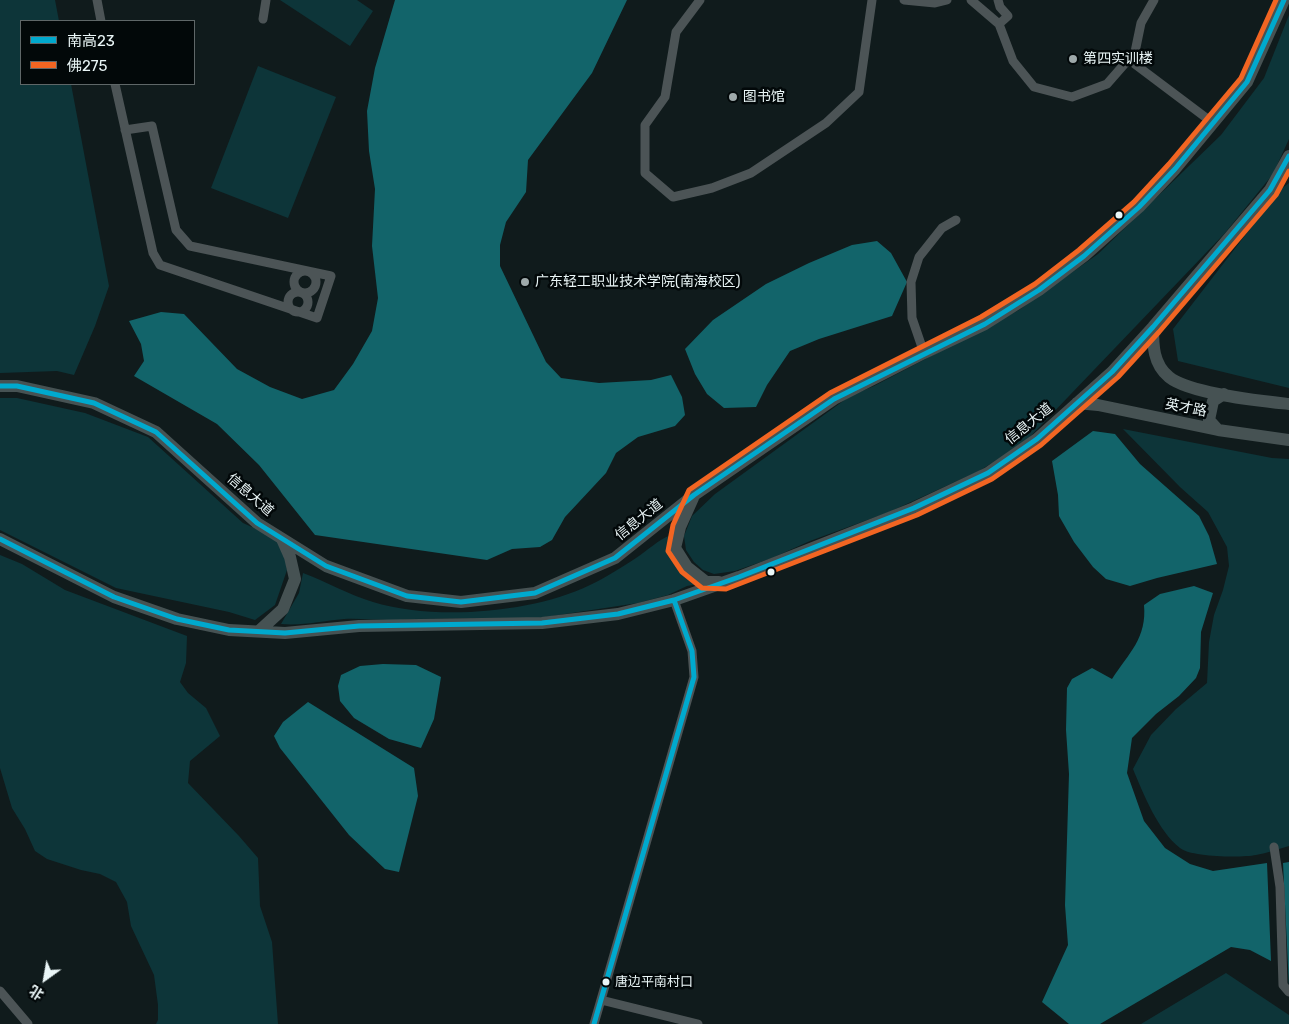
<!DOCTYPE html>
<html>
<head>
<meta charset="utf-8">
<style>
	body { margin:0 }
	#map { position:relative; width:1289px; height:1024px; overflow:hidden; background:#101b1c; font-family:Rubik,"Noto Sans SC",sans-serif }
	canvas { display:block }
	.legend { position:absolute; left:20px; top:20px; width:175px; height:65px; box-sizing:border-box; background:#020809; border:1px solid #5f6768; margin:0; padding:6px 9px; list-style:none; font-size:15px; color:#eaf6f7 }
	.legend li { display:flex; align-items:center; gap:10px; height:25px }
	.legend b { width:25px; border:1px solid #5f6768 }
	.north { position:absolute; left:20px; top:954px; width:50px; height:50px; -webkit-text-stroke:4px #020809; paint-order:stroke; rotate:212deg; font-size:14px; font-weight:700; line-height:20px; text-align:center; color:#eaf6f7 }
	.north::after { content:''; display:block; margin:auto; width:18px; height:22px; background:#eaf6f7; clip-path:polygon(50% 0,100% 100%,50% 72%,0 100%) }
</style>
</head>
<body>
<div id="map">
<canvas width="1289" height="1024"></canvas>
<ul class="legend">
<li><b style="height:6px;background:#00a9ce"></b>南高23</li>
<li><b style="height:6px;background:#f26522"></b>佛275</li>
</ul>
<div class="north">北</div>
</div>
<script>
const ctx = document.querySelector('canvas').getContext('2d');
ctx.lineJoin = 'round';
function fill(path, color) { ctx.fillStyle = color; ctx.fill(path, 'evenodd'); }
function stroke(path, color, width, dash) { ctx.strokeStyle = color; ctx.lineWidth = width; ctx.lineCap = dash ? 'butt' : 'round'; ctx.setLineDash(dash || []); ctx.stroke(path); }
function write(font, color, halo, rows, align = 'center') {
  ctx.font = font + ' Rubik,"Noto Sans SC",sans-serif'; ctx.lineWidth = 5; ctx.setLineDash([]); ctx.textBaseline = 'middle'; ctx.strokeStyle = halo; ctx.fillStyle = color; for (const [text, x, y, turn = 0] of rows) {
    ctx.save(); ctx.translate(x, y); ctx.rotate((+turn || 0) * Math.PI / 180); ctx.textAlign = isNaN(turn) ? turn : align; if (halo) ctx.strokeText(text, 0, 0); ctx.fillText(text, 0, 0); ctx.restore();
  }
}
const green = new Path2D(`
	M0 0H55L59 21H21V84H71L109 286 95 326 74 375 57 371 0 373Z
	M280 0H357L373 11 350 46Z
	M1289 15V139L1273 174 1225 233 1025 442 979 471 889 512 810 541 772 558 735 571 714 574 703 570 694 562 686 550 684 536 692 516 715 494 850 396 874 386 1019 310 1098 254 1221 135 1264 78Z
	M258 66 336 97 288 218 211 188Z
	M1289 183V388L1178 361 1173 329 1280 190Z
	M0 398H17L85 413 148 437 243 523 283 541 287 570 275 605 255 620 229 612 116 588 0 530Z
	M1123 429 1272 458 1289 459V846C1278 849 1267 853 1256 855 1241 858 1190 857 1180 848 1158 831 1143 793 1133 769L1151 735 1176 709 1207 683 1209 642 1214 615 1223 590 1229 566 1227 547 1208 512 1180 487Z
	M671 535C669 555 682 574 698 584L687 586 668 595 638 603 539 618 411 619C389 622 366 618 344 619 322 621 302 626 281 624L299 593 303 573C327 582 349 595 373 602 434 621 533 613 590 585 603 579 624 566 636 558 648 550 658 540 671 535Z
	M0 555 22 564 65 590 187 636 186 663 180 682 188 693 206 708 220 736 190 761 188 783 239 836 258 858 260 906 272 942 278 1024H156L158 1020V1005L154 975 131 926 127 902 116 882 100 874 81 870 47 859 35 851 25 829 12 808 0 768Z
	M1226 973 1289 1015V1024H1141Z`);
const water = new Path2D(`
	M395 0H627L592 73 528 160 526 192 506 222 500 245V266L546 362 561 378 599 383 651 380 671 375 682 397 685 415 675 426 638 437 616 453 606 473 565 517 552 540 540 547 512 549 487 560 315 535 259 465 217 424 134 376 144 361 141 344 129 321 161 312 184 314 237 369 270 387 302 399 334 390 353 364 372 331 378 298 372 246 375 189 369 151 367 111 375 68Z
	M877 241 891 253 907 282 892 316 819 339 790 351 767 385 756 407 724 408 707 394 695 374 685 349 713 320 766 284 809 263 852 245Z
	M1093 431 1115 434 1140 464 1199 516 1209 536 1217 564 1157 578 1130 586 1106 579 1093 567 1074 542 1059 516 1058 495 1052 461Z
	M1194 586 1213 593 1201 632 1200 668 1196 678 1179 696 1156 714 1132 738 1127 773 1144 821 1165 848 1190 864 1213 871 1267 863 1271 961 1250 950 1231 947 1100 1024H1069L1042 1002 1068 945 1065 905 1069 774 1066 730 1067 688 1072 679 1092 668 1112 679C1129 653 1147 638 1144 605L1160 594Z
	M383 664 416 665 441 677 434 719 421 748 389 739 354 718 340 701 338 686 341 675 360 666Z
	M308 702 414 768 418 796 399 872 385 869 349 835 280 748 274 736 283 722Z
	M1289 862V986L1283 863Z`);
const minor = new Path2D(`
	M97 0 101 21
	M700 0 676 32 665 97 645 125V173L673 197 712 188 751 173 826 123 859 92 872 0
	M904 0 935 3 947 0
	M971 0 999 24 1013 61 1034 87 1072 97 1107 84 1135 52 1141 23 1154 0
	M998 0 1000 7 1008 16 999 24
	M263 19 266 0
	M1128 59 1213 123
	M115 84 153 253 160 265 317 318 331 276 190 246 176 230 152 126 125 130
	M294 282a11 11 0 1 1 22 0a11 11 0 1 1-22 0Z
	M288 302a10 10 0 1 1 20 0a10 10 0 1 1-20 0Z
	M924 353 912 318 911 282 919 257 942 228 956 220
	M1274 847 1280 887 1283 985 1289 992
	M0 991 28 1024
	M601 1000 698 1024
	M594 1024 694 677 692 651 674 600`);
const secondary = new Path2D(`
	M1153 327C1153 345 1153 364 1169 377 1190 394 1261 401 1289 404
	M0 386H17L94 403 156 432 257 523 326 566 407 596 461 602 535 593 615 558 694 495 834 399 924 353 985 324 1039 290 1084 256 1139 207 1175 169 1247 82 1284 0
	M1077 403 1098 405 1218 430 1289 440
	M1218 430 1209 420 1213 401 1224 394
	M693 498 680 527 675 548 687 567 706 582H719
	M0 539 114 597 177 619 229 630 285 633 359 626 542 623 618 614 674 600 739 577 914 508 988 473 1037 439 1112 372 1153 327 1270 190 1289 156
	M259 631 283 609 295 579 290 557 282 539`);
const bus1 = new Path2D(`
	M0 386H17L94 403 156 432 257 523 326 566 407 596 461 602 535 593 615 558 694 495 834 399 985 324 1039 290 1084 256 1139 207 1175 169 1247 82 1284 0
	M0 539 114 597 177 619 229 630 285 633 359 626 542 623 618 614 674 600 739 577 914 508 988 473 1037 439 1112 372 1153 327 1270 190 1289 156
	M594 1024 694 677 692 651 674 600`);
const bus2 = new Path2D(`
	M1276 0 1241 78 1169 164 1134 202 1079 250 1035 284 981 317 830 393 689 490 673 525 668 551 682 572 702 588 726 589 917 515 992 479 1041 445 1118 377 1159 332 1276 195 1289 171`);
const markers = [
	[1073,59,5,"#9ea9aa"],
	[733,97,5,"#9ea9aa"],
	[1119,215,4.5,"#eaf6f7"],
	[525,282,5,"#9ea9aa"],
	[771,572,4.5,"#eaf6f7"],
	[606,982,4.5,"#eaf6f7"]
];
const busNames = [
	["唐边平南村口",615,982]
];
const poiNames = [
	["第四实训楼",1083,59],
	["图书馆",743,97],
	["广东轻工职业技术学院(南海校区)",535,282]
];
const streetNames = [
	["英才路",1186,408,11],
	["信息大道",1029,424,-39],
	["信息大道",250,495,41],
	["信息大道",639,520,-39]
];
fill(green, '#0d3539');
fill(water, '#12646a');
stroke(minor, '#4c5456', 9);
stroke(secondary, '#465253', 12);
stroke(bus1, '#00a9ce', 5);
stroke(bus2, '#f26522', 5);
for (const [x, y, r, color] of markers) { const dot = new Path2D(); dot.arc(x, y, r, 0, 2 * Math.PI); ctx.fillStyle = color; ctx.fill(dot); stroke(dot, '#020809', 2); }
write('13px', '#eaf6f7', '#020809', busNames, 'left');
write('14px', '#eaf6f7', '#020809', poiNames, 'left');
write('14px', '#eaf6f7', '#020809', streetNames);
</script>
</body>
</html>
